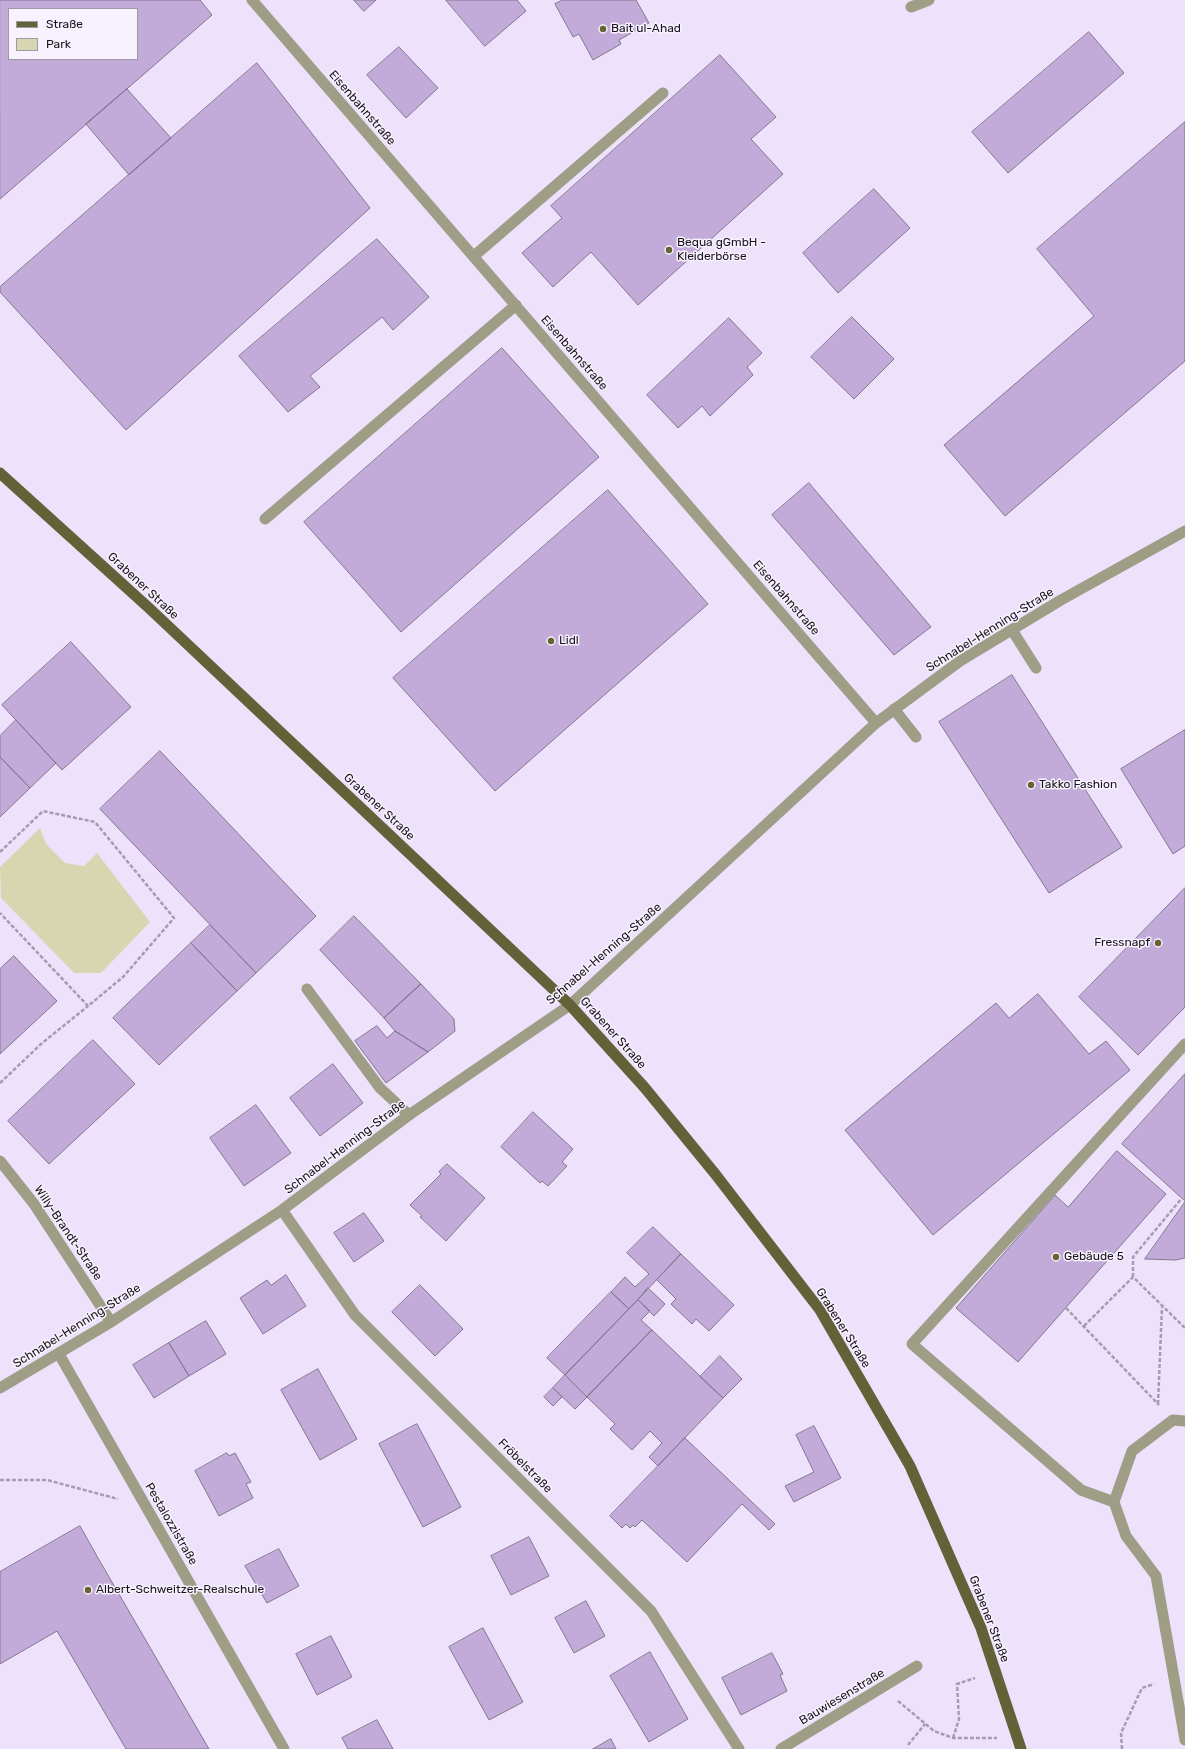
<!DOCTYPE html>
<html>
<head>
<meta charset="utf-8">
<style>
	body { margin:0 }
	#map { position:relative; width:1185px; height:1749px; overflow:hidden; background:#eee1fc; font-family:Rubik,sans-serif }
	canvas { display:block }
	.legend { position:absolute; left:8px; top:8px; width:130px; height:52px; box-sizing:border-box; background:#f7f2fd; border:1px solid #9e99a3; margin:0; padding:5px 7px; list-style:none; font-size:12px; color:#18131c }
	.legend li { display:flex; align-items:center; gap:8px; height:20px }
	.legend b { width:20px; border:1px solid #9e99a3 }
</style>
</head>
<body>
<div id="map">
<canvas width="1185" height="1749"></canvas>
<ul class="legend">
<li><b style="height:5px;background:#626137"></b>Straße</li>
<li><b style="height:11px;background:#d7d6b1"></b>Park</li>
</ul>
</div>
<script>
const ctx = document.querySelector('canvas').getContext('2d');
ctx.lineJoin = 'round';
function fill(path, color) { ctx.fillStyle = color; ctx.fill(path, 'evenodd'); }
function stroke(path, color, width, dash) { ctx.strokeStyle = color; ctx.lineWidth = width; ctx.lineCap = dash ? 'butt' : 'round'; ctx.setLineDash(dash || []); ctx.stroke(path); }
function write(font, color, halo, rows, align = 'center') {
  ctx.font = font + ' Rubik,sans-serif'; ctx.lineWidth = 3; ctx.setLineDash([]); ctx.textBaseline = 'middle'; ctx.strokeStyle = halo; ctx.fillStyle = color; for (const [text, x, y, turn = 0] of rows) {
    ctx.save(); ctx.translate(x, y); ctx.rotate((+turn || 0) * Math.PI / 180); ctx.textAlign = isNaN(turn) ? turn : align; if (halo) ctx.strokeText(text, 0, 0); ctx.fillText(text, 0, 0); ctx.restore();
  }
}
const green = new Path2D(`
	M40 828 46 844 65 863 84 866 97 853 150 922 101 973H74L1 898 0 867Z`);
const building = new Path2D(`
	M0 0H200L212 15 0 199ZM9 9H137V59H9Z
	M354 0H376L364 11Z
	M446 0H517L526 11 485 46Z
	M563 0H636L649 23 619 40 621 44 593 60 579 34 573 37 555 4Z
	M1089 32 1124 73 1008 173 972 132Z
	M399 47 438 88 406 118 367 75Z
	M720 55 776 117 751 139 783 174 638 305 591 252 553 287 522 253 562 218 551 206Z
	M257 63 370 208 126 430 0 292V287Z
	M127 89 171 138 129 175 86 124Z
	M1185 122V361L1005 516 944 445 1094 316 1037 249Z
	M874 189 910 228 838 293 803 253Z
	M377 239 429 297 393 330 382 317 310 376 320 387 288 412 239 356Z
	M852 317 894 359 854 399 811 357Z
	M729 318 762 353 747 367 753 375 710 416 702 406 678 428 647 395Z
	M502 348 599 457 401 632 304 522Z
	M809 483 931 627 894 655 772 515Z
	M608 490 708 604 495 791 393 678Z
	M71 642 131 707 62 770 2 705Z
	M1012 675 1122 847 1049 893 939 722Z
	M16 720 56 763 30 788 0 757V736Z
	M1185 730V846L1173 854 1121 769Z
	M160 751 316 916 256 973 100 809Z
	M0 757 30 788 0 817Z
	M1185 888V1007L1138 1055 1079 997Z
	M354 916 421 984 384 1018 320 950Z
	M210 925 256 973 237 991 191 943Z
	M191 943 237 991 159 1065 113 1018Z
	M14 956 57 1001 0 1054V969Z
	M421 984 454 1019 455 1031 428 1052 395 1031 384 1018Z
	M1038 994 1089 1054 1106 1041 1130 1070 933 1235 845 1130 996 1003 1009 1018Z
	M377 1026 387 1038 395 1031 428 1052 386 1083 355 1041Z
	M93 1040 135 1084 49 1164 8 1121Z
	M333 1064 363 1103 320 1136 290 1098Z
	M1185 1074V1201L1122 1144Z
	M256 1105 291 1153 244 1186 210 1138Z
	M533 1112 573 1149 562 1162 567 1166 548 1186 542 1181 540 1183 501 1147Z
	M1117 1151 1166 1194 1018 1362 956 1308 1055 1195 1068 1207Z
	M447 1164 485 1198 446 1241 420 1217 422 1216 410 1205 441 1174 439 1172Z
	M1185 1202V1258L1176 1260 1145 1259Z
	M364 1213 384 1241 354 1262 334 1233Z
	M653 1227 681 1254 629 1309 611 1292 625 1277 635 1287 649 1274 627 1253Z
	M681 1254 734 1305 709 1331 696 1319 692 1324 671 1304 676 1299 657 1280Z
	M286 1275 306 1306 263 1334 240 1298 267 1280 271 1285Z
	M420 1285 463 1329 435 1356 392 1312Z
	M648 1288 665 1304 654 1316 638 1300Z
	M611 1292 629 1309 565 1375 547 1358Z
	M638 1300 650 1311 641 1320 652 1330 587 1397 565 1375Z
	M206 1321 226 1354 189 1376 169 1343Z
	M652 1330 723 1398 658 1466 649 1457 662 1443 650 1431 632 1450 610 1429 615 1424 587 1397Z
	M169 1343 189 1376 154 1398 133 1365Z
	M720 1356 742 1379 723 1398 700 1377Z
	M318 1369 357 1439 320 1460 281 1390Z
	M565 1375 587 1397 575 1409 553 1388Z
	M553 1388 562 1397 553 1406 544 1397Z
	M417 1424 461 1507 423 1527 379 1444Z
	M814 1426 841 1478 794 1502 785 1486 814 1472 796 1435Z
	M685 1438 775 1524 769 1530 742 1504 687 1562 642 1520 635 1527 633 1525 630 1528 626 1524 622 1528 610 1516Z
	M227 1453 229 1456 235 1453 251 1482 246 1484 253 1498 219 1516 195 1471Z
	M80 1526 98 1558 209 1749H126L57 1631 0 1664V1572Z
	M529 1537 549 1576 511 1595 491 1556Z
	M279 1549 299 1586 267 1603 245 1566Z
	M586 1601 605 1636 574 1653 555 1618Z
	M483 1628 523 1702 489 1720 449 1647Z
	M331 1636 352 1677 317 1695 296 1654Z
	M650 1652 688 1719 649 1742 610 1676Z
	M772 1653 783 1674 780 1675 787 1691 741 1715 722 1678Z
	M377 1720 393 1749H348L342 1738Z
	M611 1739 616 1749H593Z`);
const path = new Path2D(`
	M0 852 43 811 95 822 174 918 123 977 88 1006 0 913
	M0 1083 41 1044 88 1006
	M1133 1277V1257L1182 1198
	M1066 1308 1159 1405
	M1084 1326 1133 1277 1185 1328
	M1158 1404 1162 1307
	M0 1480H47L118 1499
	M898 1701 934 1731 953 1738H997
	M953 1738 959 1719 957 1684 975 1678
	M908 1745 925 1724
	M1122 1749 1121 1733 1142 1688 1154 1684`);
const service = new Path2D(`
	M911 7 929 0
	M474 256 663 93
	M265 519 516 305
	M1012 630 1036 668
	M894 709 916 737
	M307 989 380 1088 409 1115
	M1185 1044 912 1344 1081 1490 1114 1502 1126 1536 1156 1576 1185 1740
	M1114 1502 1132 1451 1173 1420 1185 1421`);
const minor = new Path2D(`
	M252 0 876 723
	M0 1161 34 1204 111 1322
	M282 1210 355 1315 651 1611 739 1749
	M59 1354 284 1749
	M0 1388 111 1322 282 1210 409 1115 570 1005 876 723 960 661 1061 600 1185 531
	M781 1749 917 1666`);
const primary = new Path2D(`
	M0 473 149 608 570 1005 645 1088 716 1175 820 1310 910 1466 981 1628 1021 1749`);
const markers = [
	[603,29,4,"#666531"],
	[669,250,4,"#666531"],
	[551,641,4,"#666531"],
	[1031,785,4,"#666531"],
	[1158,943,4,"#666531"],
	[1056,1257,4,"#666531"],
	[88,1590,4,"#666531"]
];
const poiNames = [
	["Bait ul-Ahad",611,29],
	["Bequa gGmbH -",677,243],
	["Kleiderbörse",677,257],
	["Lidl",559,641],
	["Takko Fashion",1039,785],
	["Fressnapf",1150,943,"right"],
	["Gebäude 5",1064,1257],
	["Albert-Schweitzer-Realschule",96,1590]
];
const streetNames = [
	["Eisenbahnstraße",362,108,49],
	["Eisenbahnstraße",574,353,49],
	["Grabener Straße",143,586,43],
	["Eisenbahnstraße",786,598,49],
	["Schnabel-Henning-Straße",990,630,-32],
	["Grabener Straße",379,807,43],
	["Schnabel-Henning-Straße",604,954,-41],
	["Grabener Straße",613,1033,48],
	["Schnabel-Henning-Straße",345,1147,-37],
	["Willy-Brandt-Straße",68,1233,56],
	["Schnabel-Henning-Straße",77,1326,-32],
	["Grabener Straße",843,1328,58],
	["Fröbelstraße",525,1466,45],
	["Pestalozzistraße",171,1524,60],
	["Grabener Straße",989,1619,69],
	["Bauwiesenstraße",842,1697,-31]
];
fill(green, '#d7d6b1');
fill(building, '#c2aad9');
stroke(building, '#83778f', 1);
stroke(path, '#a69bb0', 2.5, [4, 2]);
stroke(service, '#9e9e87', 11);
stroke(minor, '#9e9e87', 11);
stroke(primary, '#626137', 11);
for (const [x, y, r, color] of markers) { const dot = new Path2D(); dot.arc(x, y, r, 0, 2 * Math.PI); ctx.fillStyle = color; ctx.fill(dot); stroke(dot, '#f7f2fd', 1.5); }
write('12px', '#18131c', '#f7f2fd', poiNames, 'left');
write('12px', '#18131c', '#f7f2fd', streetNames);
</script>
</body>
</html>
